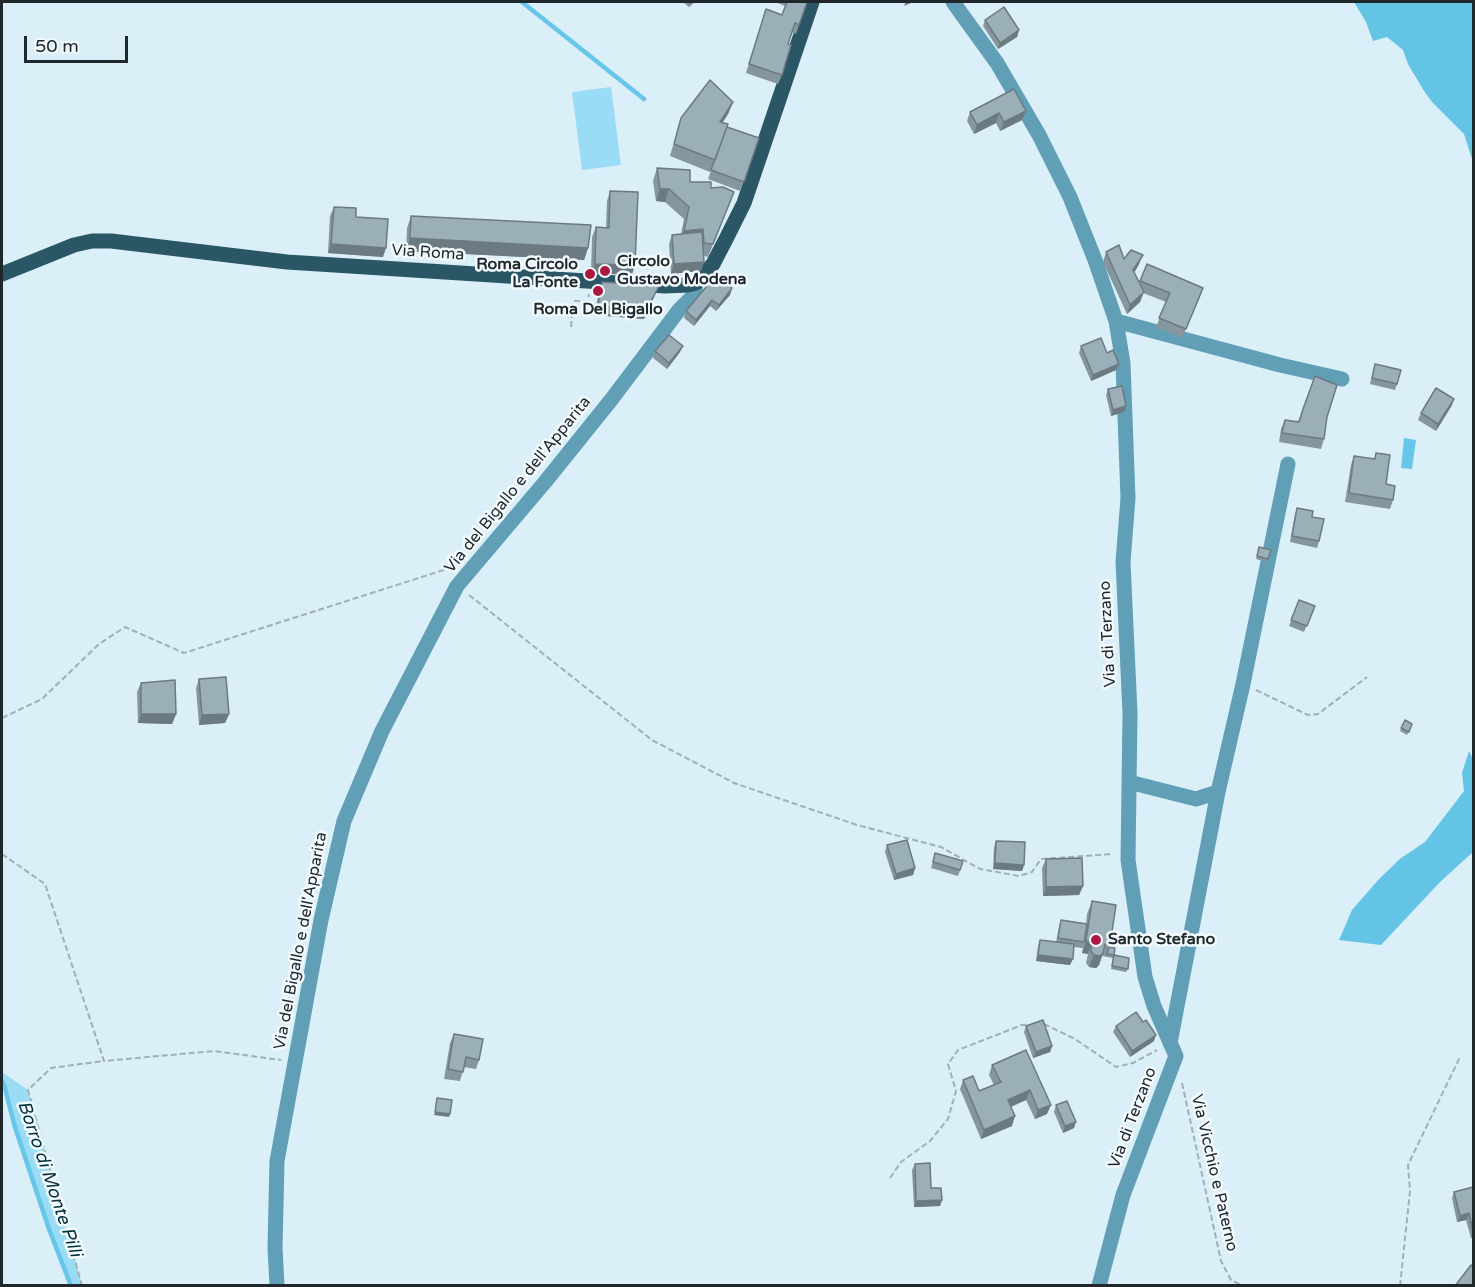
<!DOCTYPE html>
<html>
<head>
<meta charset="utf-8">
<style>
	body { margin:0 }
	#map { position:relative; width:1475px; height:1287px; overflow:hidden; background:#daeff8; font-family:"Varela Round",sans-serif }
	canvas { display:block }
	.frame { position:absolute; inset:0; border:3px solid #20282b; pointer-events:none }
	.scale { position:absolute; left:24px; top:36px; width:104px; height:27px; box-sizing:border-box; border:3px solid #20282b; border-top:0; padding-left:8px; font-size:18px; line-height:21px; white-space:nowrap; color:#20282b; -webkit-text-stroke:4px #f2fafe; paint-order:stroke }
</style>
</head>
<body>
<div id="map">
<canvas width="1475" height="1287"></canvas>
<div class="frame"></div>
<div class="scale">50 m</div>
</div>
<script>
const ctx = document.querySelector('canvas').getContext('2d');
ctx.lineJoin = 'round';
function fill(path, color) { ctx.fillStyle = color; ctx.fill(path, 'evenodd'); }
function stroke(path, color, width, dash) { ctx.strokeStyle = color; ctx.lineWidth = width; ctx.lineCap = dash ? 'butt' : 'round'; ctx.setLineDash(dash || []); ctx.stroke(path); }
function write(font, color, halo, rows, align = 'center') {
  ctx.font = font + ' "Varela Round",sans-serif'; ctx.lineWidth = 5; ctx.setLineDash([]); ctx.textBaseline = 'middle'; ctx.strokeStyle = halo; ctx.fillStyle = color; for (const [text, x, y, turn = 0] of rows) {
    ctx.save(); ctx.translate(x, y); ctx.rotate((+turn || 0) * Math.PI / 180); ctx.textAlign = isNaN(turn) ? turn : align; if (halo) ctx.strokeText(text, 0, 0); ctx.fillText(text, 0, 0); ctx.restore();
  }
}
const green = new Path2D(`
	M611 87 621 165 582 170 572 92Z
	M2 1072 28 1090 82 1285H71L49 1229 24 1156 5 1088 2 1081Z`);
const forest = new Path2D(`
	M1354 2H1473V162L1464 134 1432 102 1424 91 1408 64 1403 50 1387 37 1373 41 1366 22Z
	M1469 751 1473 759V852L1440 882 1381 945 1339 940 1352 910 1379 879 1401 858 1425 842 1464 791 1462 773Z`);
const water = new Path2D(`
	M1404 438 1416 440 1412 469 1401 468Z`);
const stream = new Path2D(`
	M522 2 644 99
	M2 1081 5 1088 14 1124 49 1229 71 1286`);
const path = new Path2D(`
	M571 327 573 301H588L589 294
	M469 595 652 740 734 783 857 825 941 847 980 869 1019 876 1032 872 1041 859 1113 854
	M1256 690 1308 715 1318 714 1367 677
	M2 718 42 699 99 644 125 627 184 653 453 567V569
	M2 854 45 884 104 1061 214 1051 281 1060
	M1044 1024 1075 1039 1116 1067 1133 1063 1157 1050
	M1182 1083 1221 1261 1231 1280 1243 1286
	M890 1178 901 1162 930 1141 948 1119 956 1091 948 1064 958 1050 1022 1025H1032
	M82 1286 28 1090 51 1068 104 1061
	M1400 1286 1410 1191 1408 1165 1460 1057`);
const minor = new Path2D(`
	M953 2 997 63 1039 135 1070 197 1095 260 1116 321 1123 363 1128 498 1123 562 1130 713 1128 860 1145 977 1154 1006 1176 1056 1123 1195 1099 1286
	M1116 321 1280 365 1342 379
	M1129 782 1196 799 1218 792
	M1170 1043 1218 792 1243 684 1288 464
	M277 1286 275 1248 277 1161 321 920 344 821 382 731 457 586 545 482 611 400 679 310 693 296 695 292 696 283`);
const major = new Path2D(`
	M2 274 74 245 92 241H111L287 262 665 286 688 285 696 283 713 264 726 239 744 203 812 2`);
const wall = new Path2D(`
	M683 2H695L689 7Z
	M775 2H807L796 34 791 32 788 44 782 75 778 84 746 73 766 9 782 15 785 6Z
	M985 20 1019 30 1017 37 998 49 983 26Z
	M1014 89 1022 120 1000 131 996 123 974 134 967 121 970 112Z
	M733 102 728 114 723 122 727 127 759 138 740 191 708 179 711 171 710 172 670 156 681 118Z
	M657 168 690 182 711 188 734 192 708 257 704 256 701 271 671 274 669 244 672 235 681 234 684 219 665 202 656 201 653 181Z
	M610 191 632 275 591 273 592 237 596 227 606 228 607 201Z
	M334 207 356 217 383 257 328 253 330 216Z
	M411 216 588 248 584 260 406 251 407 228Z
	M1106 252 1139 264 1134 273 1139 283 1147 264 1200 297 1182 338 1156 327 1166 302 1143 293 1140 302 1127 314 1103 262Z
	M602 282 655 295 644 319 594 315 599 292Z
	M732 288 730 295 716 311 710 306 694 326 684 318 686 311Z
	M1081 346 1107 353 1119 364 1116 370 1091 381 1079 353Z
	M655 351 680 352 667 369 653 358Z
	M1375 364 1397 384 1395 390 1370 384Z
	M1108 389 1124 412 1111 416 1106 395Z
	M1452 405 1436 431 1418 420 1421 413Z
	M1303 409 1327 417 1324 439 1321 449 1279 442 1281 429 1285 420 1298 422Z
	M1376 453 1386 484 1393 500 1390 509 1345 502 1351 465 1354 456 1374 459Z
	M1297 508 1312 517 1319 541 1317 548 1290 542 1295 514Z
	M1259 547 1268 559 1267 562 1256 559Z
	M1299 600 1315 606 1304 632 1289 626Z
	M199 679 229 714 225 723 199 725 196 688Z
	M141 683 176 714 172 724 138 723 137 692Z
	M1405 720 1412 724 1407 735 1400 731Z
	M996 841 1024 865 1022 871 993 869 994 847Z
	M887 845 915 868 913 875 894 880 885 852Z
	M935 853 960 870 958 876 931 868Z
	M1046 859 1083 886 1079 895 1043 896 1042 868Z
	M1092 901 1110 945 1109 947 1114 955 1128 969 1126 972 1111 969 1113 958 1102 956 1099 965 1096 968 1089 967 1086 963 1088 954 1082 953 1083 948H1082L1074 947 1070 965 1036 961 1038 946 1040 940 1056 942 1059 927 1061 920 1086 924 1087 914Z
	M1026 1026 1052 1046 1050 1052 1033 1058 1024 1032Z
	M1116 1026 1154 1041 1130 1057 1113 1032Z
	M454 1034 479 1060 476 1069 464 1067 460 1081 444 1079 450 1043Z
	M1026 1050 1047 1114 1035 1119 1026 1100 1011 1107 1012 1126 981 1139 960 1089 963 1080 979 1091 994 1085 989 1075 992 1065Z
	M1056 1105 1074 1128 1063 1133 1054 1112Z
	M915 1164 931 1188 942 1200 940 1206 914 1207 912 1170Z
	M1473 1187V1238H1471L1466 1220 1457 1222 1452 1198 1454 1192Z`);
const shadedWall = new Path2D(`
	M906 2H913L904 6Z
	M1019 30 1017 37 998 49 1000 43Z
	M733 102 728 114 715 134 720 122Z
	M1026 111 1022 120 1000 131 1004 122Z
	M999 113 996 123 974 134 977 125Z
	M660 189H669L665 202 656 201Z
	M703 229 698 242 680 243 684 231Z
	M410 238 588 248 584 260 406 251Z
	M331 244 386 248 383 257 328 253Z
	M1143 255 1139 264 1130 280 1133 270Z
	M704 262 701 271 671 274 674 264Z
	M595 264 635 265 632 275 591 273Z
	M659 286 644 319 594 315 598 306Z
	M732 288 730 295 716 311 719 305Z
	M1144 292 1140 302 1127 314 1130 305Z
	M712 300 710 306 694 326 696 320Z
	M683 346 680 352 667 369 669 363Z
	M1119 364 1116 370 1091 381 1093 375Z
	M1454 399 1452 405 1436 431 1438 424Z
	M1126 406 1124 412 1111 416 1113 410Z
	M141 714H176L172 724 138 723Z
	M229 714 225 723 199 725 202 715Z
	M995 863 1024 865 1022 871 993 869Z
	M915 868 913 875 894 880 896 874Z
	M1083 886 1079 895 1043 896 1046 887Z
	M1086 941 1092 942 1088 954 1082 953Z
	M1103 953 1099 965 1096 968 1089 967 1094 955Z
	M1038 955 1073 959 1070 965 1036 961Z
	M1156 1035 1154 1041 1130 1057 1132 1051Z
	M1052 1046 1050 1052 1033 1058 1036 1052Z
	M1030 1090 1026 1100 1005 1109 1008 1100Z
	M1051 1105 1047 1114 1035 1119 1038 1110Z
	M435 1112 450 1114 449 1117 434 1115Z
	M1015 1116 1012 1126 981 1139 984 1130Z
	M1076 1122 1074 1128 1063 1133 1065 1126Z
	M942 1200 940 1206 914 1207 916 1201Z
	M1469 1213 1466 1220 1457 1222 1460 1216Z`);
const building = new Path2D(`
	M787 2H807L799 25 795 23 788 44 791 45 782 75 749 64 766 9 782 15Z
	M1004 7 1019 30 1000 43 985 20Z
	M710 80 733 102 720 122 728 124 715 160 674 144 681 118Z
	M1014 89 1026 111 1004 122 999 113 977 125 970 112Z
	M727 127 759 138 744 182 711 170Z
	M657 168 690 170V182H711V188L723 187 734 192 713 244 704 243 703 229 684 231 689 207 669 189H660Z
	M610 191 638 192 635 265 595 264 596 227 609 228Z
	M334 207 356 208V217L388 219 386 248 331 244Z
	M411 216 591 225 588 248 410 238Z
	M702 232 704 262 674 264 672 235Z
	M1119 245 1124 259 1131 250 1143 255 1133 270 1144 292 1130 305 1106 252Z
	M1147 264 1203 288 1186 329 1159 318 1170 293 1140 281Z
	M716 275 732 288 719 305 712 300 696 320 686 311Z
	M602 282 659 286 647 309 598 306Z
	M669 335 683 346 669 363 655 351Z
	M1101 338 1107 353 1113 350 1119 364 1093 375 1081 346Z
	M1375 364 1401 370 1397 384 1372 378Z
	M1315 376 1337 385 1327 417 1324 439 1282 433 1285 420 1299 422 1303 409Z
	M1122 386 1126 406 1113 410 1108 389Z
	M1436 388 1454 399 1438 424 1421 413Z
	M1376 453 1390 455 1386 484 1395 486 1393 500 1349 493 1354 456 1375 459Z
	M1297 508 1313 511 1312 517 1324 519 1319 541 1292 536Z
	M1259 547 1271 550 1268 559 1257 556Z
	M1299 600 1315 606 1307 626 1291 620Z
	M226 677 229 714 202 715 199 679Z
	M175 680 176 714H141V683Z
	M1405 720 1412 724 1409 732 1401 728Z
	M907 840 915 868 896 874 887 845Z
	M996 841 1025 842 1024 865 995 863Z
	M935 853 963 861 960 870 933 862Z
	M1082 858 1083 886 1046 887V859Z
	M1092 901 1116 905 1110 945 1105 944 1103 953 1100 956 1094 955 1091 951 1092 942 1086 941Z
	M1061 920 1087 924 1084 942 1058 938Z
	M1040 940 1074 944 1073 959 1038 955Z
	M1109 947 1115 948 1114 955 1107 954Z
	M1114 955 1129 958 1128 969 1112 966Z
	M1136 1012 1143 1022 1146 1020 1156 1035 1132 1051 1116 1026Z
	M1043 1020 1052 1046 1036 1052 1026 1026Z
	M454 1034 483 1039 479 1060 466 1057 463 1072 448 1069Z
	M1026 1050 1051 1105 1038 1110 1030 1090 1008 1100 1015 1116 984 1130 963 1080 973 1076 979 1091 1001 1082 992 1065Z
	M437 1098 452 1100 450 1114 435 1112Z
	M1067 1101 1076 1122 1065 1126 1056 1105Z
	M930 1163 931 1188H941L942 1200 916 1201 915 1164Z
	M1473 1187V1232L1469 1213 1460 1216 1454 1192Z
	M1471 1265 1473 1267V1286H1455Z`);
const markers = [
	[605,271,6,"#ad183e"],
	[590,274,6,"#ad183e"],
	[598,291,6,"#ad183e"],
	[1096,940,6,"#ad183e"]
];
const streetNames = [
	["Via Roma",428,253,4],
	["Via del Bigallo e dell'Apparita",518,485,-51],
	["Via di Terzano",1108,634,-93],
	["Via del Bigallo e dell'Apparita",301,941,-79],
	["Via di Terzano",1133,1118,-69],
	["Via Vicchio e Paterno",1214,1173,77]
];
const poiNames = [
	["Circolo",617,262],
	["Gustavo Modena",617,280],
	["Roma Circolo",578,265,"right"],
	["La Fonte",578,283,"right"],
	["Roma Del Bigallo",598,310,"center"],
	["Santo Stefano",1108,940]
];
const waterNames = [
	["Borro di Monte Pilli",49,1179,71]
];
fill(green, '#9adcf6');
fill(forest, '#64c4e6');
fill(water, '#67c6e9');
stroke(stream, '#67c6e9', 4.5);
stroke(path, '#9fb0b7', 2, [6, 3]);
stroke(minor, '#619fb7', 15);
stroke(major, '#2a5666', 15);
fill(wall, '#85969e');
fill(shadedWall, '#6c7a81');
fill(building, '#9bafb8');
stroke(building, '#6c7a81', 1.5);
for (const [x, y, r, color] of markers) { const dot = new Path2D(); dot.arc(x, y, r, 0, 2 * Math.PI); ctx.fillStyle = color; ctx.fill(dot); stroke(dot, '#f2fafe', 2); }
write('16px', '#20282b', '#f2fafe', streetNames);
write('bold 16px', '#20282b', '#f2fafe', poiNames, 'left');
write('italic 18px', '#01303e', '#f2fafe', waterNames);
</script>
</body>
</html>
